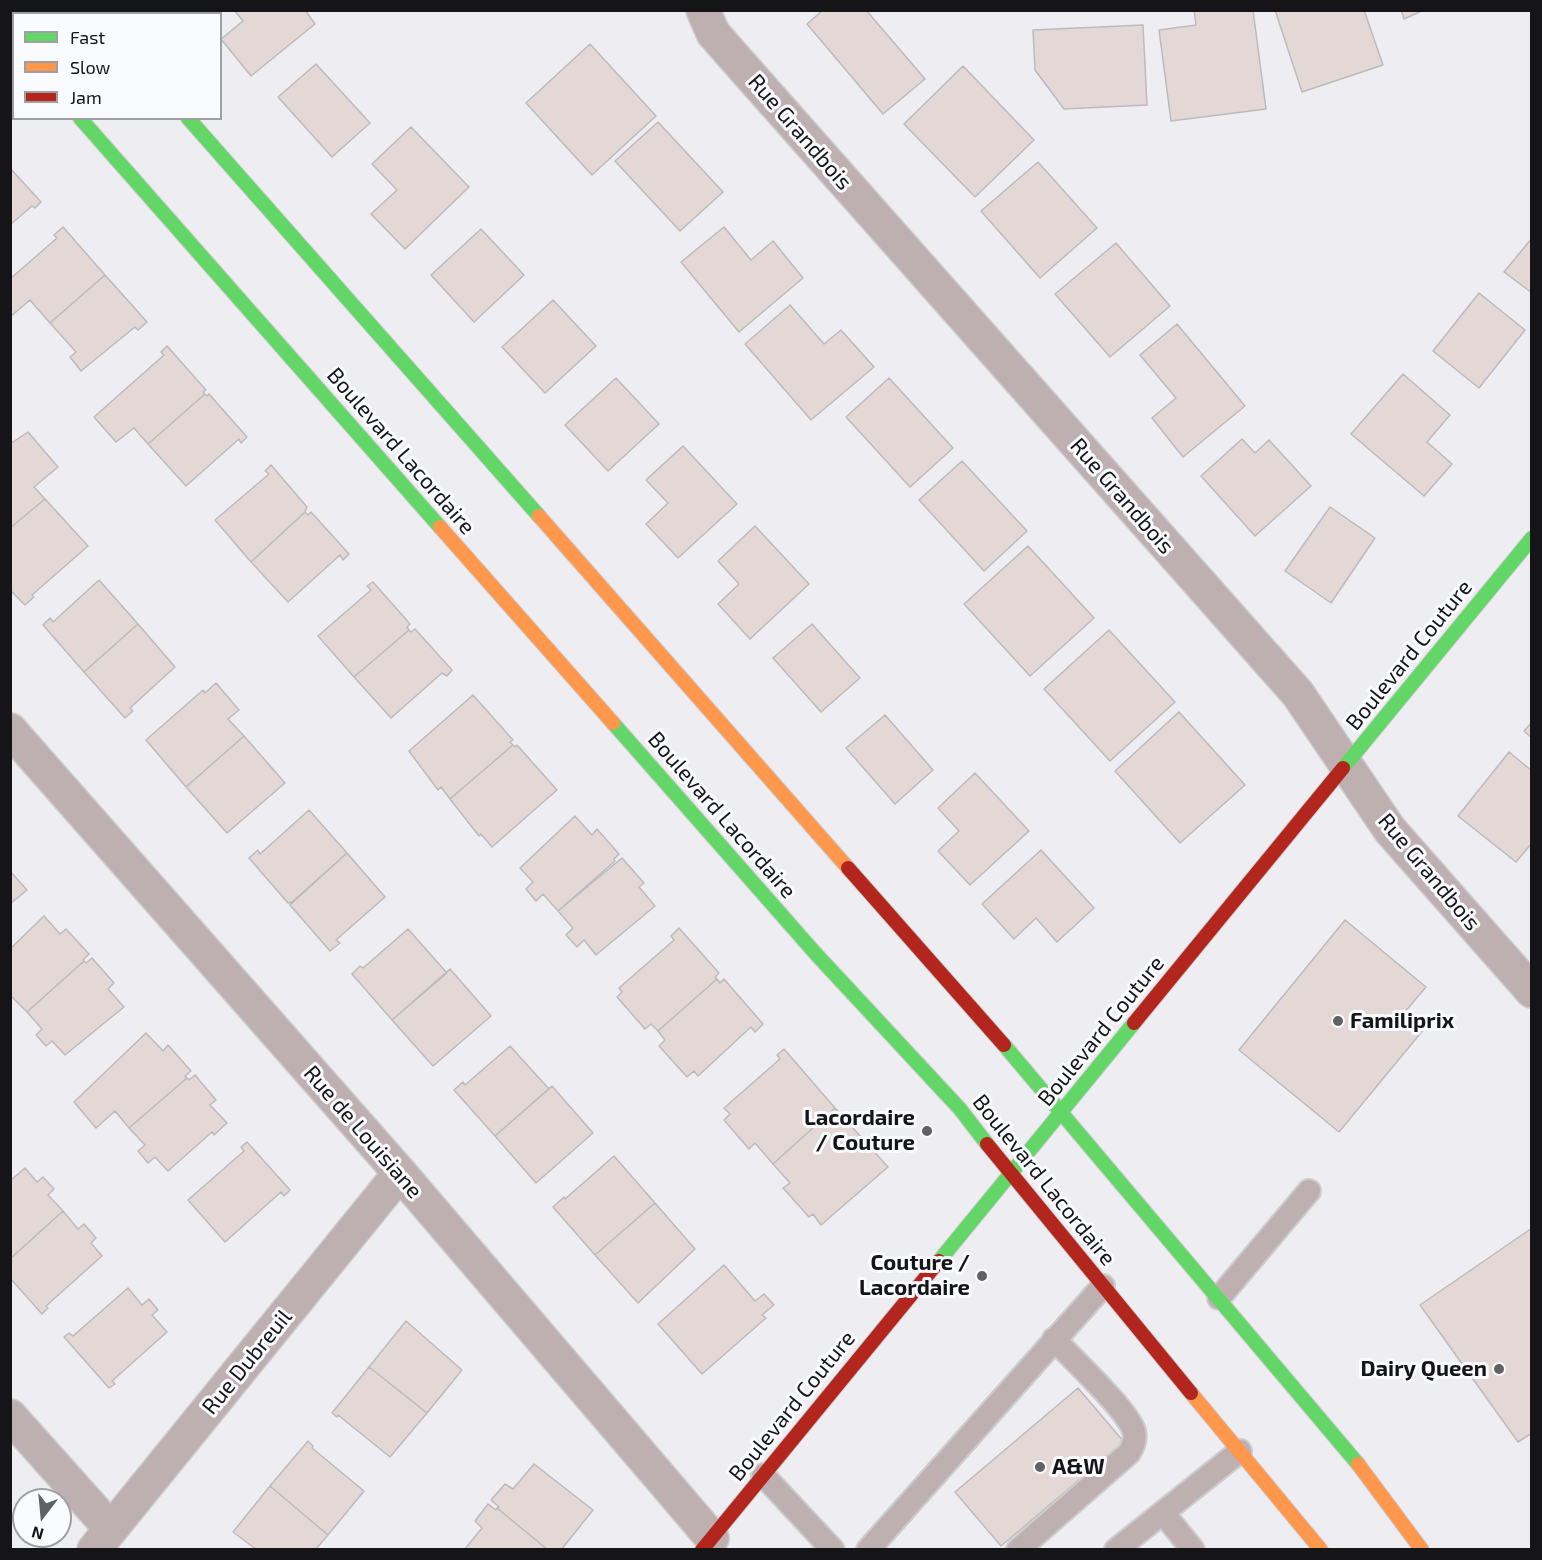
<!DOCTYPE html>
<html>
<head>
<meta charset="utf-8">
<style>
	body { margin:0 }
	#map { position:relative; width:1542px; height:1560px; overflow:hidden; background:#eeeef2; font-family:"Exo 2",sans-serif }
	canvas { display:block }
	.frame { position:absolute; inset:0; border:12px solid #151518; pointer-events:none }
	.legend { position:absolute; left:12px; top:12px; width:210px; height:108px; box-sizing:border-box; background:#fafbfe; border:2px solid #9e9fa2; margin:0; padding:8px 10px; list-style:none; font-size:18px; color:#151518 }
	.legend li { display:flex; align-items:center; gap:12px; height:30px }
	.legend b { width:30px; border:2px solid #9e9fa2 }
	.north { position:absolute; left:12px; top:1488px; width:60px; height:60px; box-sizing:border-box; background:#fafbfe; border:2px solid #9e9fa2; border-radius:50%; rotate:196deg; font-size:16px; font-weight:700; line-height:24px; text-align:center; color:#151518 }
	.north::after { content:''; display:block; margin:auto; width:21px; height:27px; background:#616164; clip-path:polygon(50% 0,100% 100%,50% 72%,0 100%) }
</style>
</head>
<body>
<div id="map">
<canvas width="1542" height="1560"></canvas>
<div class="frame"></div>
<ul class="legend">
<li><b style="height:8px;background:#63d668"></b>Fast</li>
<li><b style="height:8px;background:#ff974d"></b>Slow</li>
<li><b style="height:8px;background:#b3261e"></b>Jam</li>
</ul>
<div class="north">N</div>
</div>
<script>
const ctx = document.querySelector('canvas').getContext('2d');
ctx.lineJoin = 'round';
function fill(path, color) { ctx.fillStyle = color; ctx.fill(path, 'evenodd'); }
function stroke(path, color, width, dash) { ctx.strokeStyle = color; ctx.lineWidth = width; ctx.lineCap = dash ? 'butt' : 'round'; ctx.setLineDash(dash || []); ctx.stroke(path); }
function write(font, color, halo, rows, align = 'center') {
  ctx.font = font + ' "Exo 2",sans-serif'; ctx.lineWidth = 6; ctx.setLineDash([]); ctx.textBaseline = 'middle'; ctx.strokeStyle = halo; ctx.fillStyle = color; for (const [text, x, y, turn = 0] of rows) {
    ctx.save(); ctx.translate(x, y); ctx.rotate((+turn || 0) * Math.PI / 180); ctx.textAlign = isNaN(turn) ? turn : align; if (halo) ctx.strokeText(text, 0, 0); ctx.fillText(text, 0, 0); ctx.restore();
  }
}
const building = new Path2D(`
	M234 10H305L315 24 251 76 221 39 243 21Z
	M823 10H866L925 79 883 114 807 24Z
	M1194 10H1253L1266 109 1171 121 1159 30 1196 25Z
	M1275 10H1364L1383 65 1302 92Z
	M1401 10H1424L1404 19Z
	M1143 25 1147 105 1064 109 1035 70 1033 30Z
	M590 44 656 116 592 175 526 103Z
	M316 64 370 123 332 157 278 97Z
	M963 66 1034 140 975 197 904 124Z
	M658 122 723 192 680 231 615 161Z
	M411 127 469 187 405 249 371 214 397 190 372 164Z
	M1038 162 1097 228 1040 278 981 211Z
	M10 168 41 202 35 208 32 206 10 225Z
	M63 227 105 275 50 323 30 300 10 317V279L57 238 54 235Z
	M724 227 751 260 773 241 803 278 739 332 681 262Z
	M481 229 524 275 474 322 431 275Z
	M1532 238V293L1504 272Z
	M1116 243 1170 306 1110 357 1055 294Z
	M105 275 147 322 138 330 135 327 81 371 70 357 76 352 50 323Z
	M1479 293 1525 330 1479 388 1433 351Z
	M553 300 596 346 545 393 502 347Z
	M790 305 824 344 841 330 874 367 811 420 745 344Z
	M1177 324 1245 406 1183 457 1152 418 1176 398 1140 355Z
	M167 346 206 390 203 392 205 394 148 444 134 428 116 442 94 417 164 355 161 352Z
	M1403 374 1450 415 1427 442 1452 464 1424 496 1351 434Z
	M616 378 659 424 608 471 565 425Z
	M889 378 953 448 910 487 846 417Z
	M205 394 207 396 209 394 247 437 241 443 239 439 186 486 148 444Z
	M28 432 58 467 34 487 45 499 10 528V444Z
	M1242 439 1255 453 1269 440 1311 486 1255 536 1201 476Z
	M683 446 737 504 678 558 646 524 668 503 646 480Z
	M962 461 1027 531 984 571 919 500Z
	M271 465 307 507 305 512 251 562 215 520 269 474 265 471Z
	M45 499 88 546 32 595 34 597 25 605 10 590V528Z
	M1330 507 1375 538 1331 603 1285 571Z
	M305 512 308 515 311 512 349 554 343 560 340 555 288 602 251 562Z
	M755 526 809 584 750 639 718 604 739 584 718 561Z
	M1028 546 1094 618 1030 676 964 604Z
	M99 580 138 624 84 672 43 625 50 618 53 622Z
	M373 582 410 624 407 627 409 630 354 677 318 636 371 590 367 586Z
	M138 624 175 667 130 708 133 711 125 718 84 672Z
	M812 624 860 678 821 712 773 658Z
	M415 629 452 670 447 676 442 673 391 718 354 677 409 630 411 632Z
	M1109 630 1175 702 1110 761 1044 689Z
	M216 683 239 710 228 719 244 736 186 787 146 740 203 690 205 693Z
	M473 695 513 740 510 742 513 745 450 799 441 787 438 790 409 751Z
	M1179 712 1245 785 1180 843 1115 771Z
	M885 715 933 770 895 804 846 748Z
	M1532 722V738L1524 731Z
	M244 736 285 783 227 833 186 787Z
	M513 745 515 747 517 745 557 790 492 847 481 834 479 836 450 799Z
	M1509 752 1532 771V843L1516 862 1458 816Z
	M975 773 1029 831 970 885 938 851 959 831 938 808Z
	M309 810 347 853 292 902 288 903 249 858 258 850 260 854Z
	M575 816 592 835 597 829 619 854 614 859 615 861 558 911 543 894 536 901 526 889 533 882 520 868Z
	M1041 850 1094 908 1057 942 1036 918 1014 939 982 904Z
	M347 853 385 897 336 940 340 943 330 951 290 905Z
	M622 858 644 883 639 887 655 906 596 955 584 940 577 947 566 935 573 928 558 911Z
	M10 871 27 890 10 904Z
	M44 916 60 934 66 929 89 954 83 960 84 961 27 1012 10 995V949Z
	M1345 920 1426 987 1404 1013 1424 1029 1339 1132 1239 1050Z
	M679 928 719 973 715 977 717 979 658 1031 651 1024 645 1029 617 997 622 992 619 988 674 940 671 936Z
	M408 929 447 973 392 1020 352 974 360 966 363 968Z
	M92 958 114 983 108 989 124 1007 65 1055 52 1041 46 1046 36 1035 42 1029 27 1012 84 961 86 963Z
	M450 969 491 1016 433 1066 392 1020Z
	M717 979 720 983 724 979 763 1024 755 1032 751 1027 698 1076 694 1071 687 1077 659 1046 665 1040 658 1031Z
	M146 1033 163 1051 168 1045 191 1071 185 1076 187 1078 129 1128 115 1111 96 1128 74 1102Z
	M510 1046 549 1089 495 1136 454 1090 463 1082 465 1085Z
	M784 1049 835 1108 773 1164 755 1143 749 1149 724 1120 730 1114 724 1108 780 1059 777 1055Z
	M195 1075 216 1100 210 1105 227 1123 214 1135 212 1132 168 1171 155 1157 148 1163 138 1151 145 1145 129 1128 187 1078 189 1080Z
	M552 1086 593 1133 536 1183 495 1136Z
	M835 1108 888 1167 821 1225 813 1214 809 1217 783 1188 790 1183 773 1164Z
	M247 1142 290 1190 284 1196 281 1192 225 1242 188 1200 244 1151 241 1147Z
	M614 1156 655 1203 595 1255 553 1207 564 1197 565 1199Z
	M25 1168 37 1182 43 1177 54 1189 48 1195 63 1211 10 1259V1181Z
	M655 1203 695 1249 638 1303 595 1255Z
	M63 1211 78 1229 84 1224 96 1238 91 1243 102 1256 46 1306 48 1308 42 1314 10 1278V1259Z
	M1532 1228V1433L1518 1442 1420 1305Z
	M724 1265 755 1301 764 1294 774 1305 762 1315 766 1318 702 1374 658 1324Z
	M128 1288 142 1305 149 1299 158 1310 152 1315 167 1332 112 1381 115 1384 109 1388 64 1337 69 1333 73 1336Z
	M406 1321 462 1370 427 1413 369 1367Z
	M369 1367 427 1413 390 1457 338 1415 337 1417 332 1413Z
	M1078 1388 1124 1442 1001 1546 955 1492Z
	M308 1441 313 1446 312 1448 364 1491 328 1535 270 1486Z
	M534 1464 593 1510 561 1550H548L497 1508 499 1507 491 1500 505 1484 513 1489Z
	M270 1486 328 1535 315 1550H257L233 1532Z
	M488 1504 496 1510 497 1508 548 1550H464L482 1528 475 1521Z`);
const lane = new Path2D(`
	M1219 1298 1309 1191
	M763 1475 833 1550
	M1164 1514 1193 1550
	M868 1550 1103 1286
	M1018 1550 1129 1453C1133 1446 1136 1440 1134 1431 1127 1409 1072 1359 1054 1339
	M1116 1550 1240 1451`);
const street = new Path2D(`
	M703 10 713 33 726 48 1298 694 1390 830 1532 991
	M10 730 400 1173 712 1538
	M10 1416 111 1529
	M94 1550 400 1173`);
const fast = new Path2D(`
	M93 10 95 14
	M80 118 440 527
	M188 118 539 516
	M613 723 816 954 960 1109 987 1144
	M1343 768 1532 538
	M1004 1045 1358 1464
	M939 1261 1134 1023`);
const slow = new Path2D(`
	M10 39 14 43
	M539 516 848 868
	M440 527 613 723
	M1191 1393 1321 1550
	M1358 1464 1422 1550`);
const jam = new Path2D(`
	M848 868 1004 1045
	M1134 1023 1343 768
	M987 1144 1191 1393
	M702 1550 939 1261`);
const markers = [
	[1338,1021,6,"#616164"],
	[927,1131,6,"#616164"],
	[982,1276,6,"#616164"],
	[1499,1369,6,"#616164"],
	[1040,1467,6,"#616164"]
];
const streetNames = [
	["Rue Grandbois",800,132,49],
	["Boulevard Lacordaire",401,451,49],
	["Rue Grandbois",1122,496,49],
	["Boulevard Couture",1409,655,-51],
	["Boulevard Lacordaire",722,815,49],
	["Rue Grandbois",1429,872,50],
	["Boulevard Couture",1101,1031,-51],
	["Rue de Louisiane",363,1132,49],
	["Boulevard Lacordaire",1044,1180,51],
	["Rue Dubreuil",247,1362,-51],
	["Boulevard Couture",792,1406,-51]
];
const poiNames = [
	["Familiprix",1350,1021,"left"],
	["Lacordaire",915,1118],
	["/ Couture",915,1143],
	["Couture /",970,1263],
	["Lacordaire",970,1288],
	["Dairy Queen",1487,1369],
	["A&W",1052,1467,"left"]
];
fill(building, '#e3d8d5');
stroke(building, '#bcbabc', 1.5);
stroke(lane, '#ccccce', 26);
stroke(street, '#ccccce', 36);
stroke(fast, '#ccccce', 16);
stroke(slow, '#ccccce', 16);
stroke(jam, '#ccccce', 16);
stroke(lane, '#beafb0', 22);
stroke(street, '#beafb0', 33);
stroke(fast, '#63d668', 14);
stroke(slow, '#ff974d', 14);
stroke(jam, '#b3261e', 14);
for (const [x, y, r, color] of markers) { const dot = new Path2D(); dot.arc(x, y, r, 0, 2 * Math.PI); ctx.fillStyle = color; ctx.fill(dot); stroke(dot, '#fafbfe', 2); }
write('22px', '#151518', '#fafbfe', streetNames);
write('bold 22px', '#151518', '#fafbfe', poiNames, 'right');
</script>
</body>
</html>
